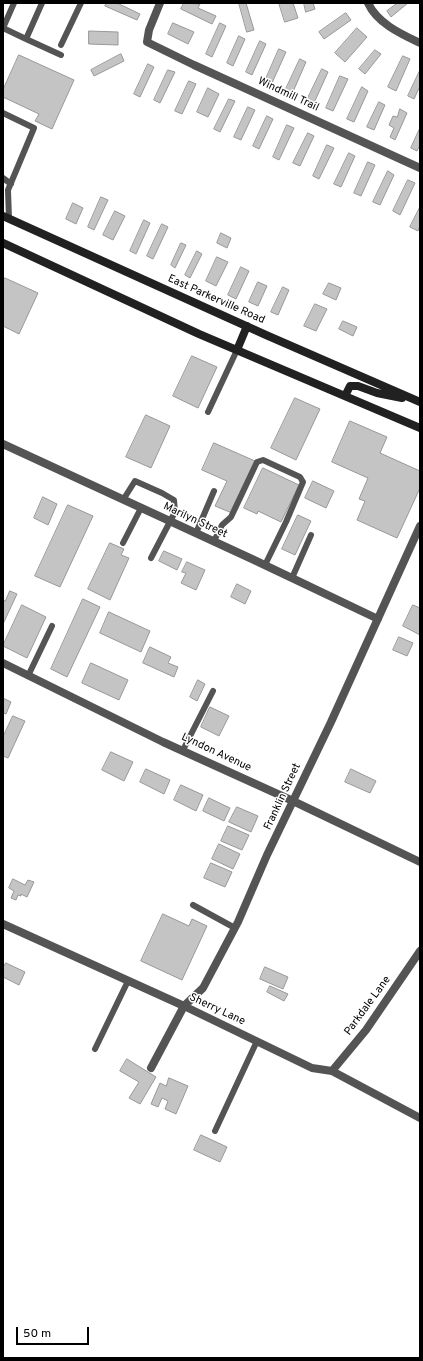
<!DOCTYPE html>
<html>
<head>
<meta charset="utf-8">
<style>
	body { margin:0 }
	#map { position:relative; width:423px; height:1361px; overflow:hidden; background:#fff; font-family:Overpass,sans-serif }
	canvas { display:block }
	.frame { position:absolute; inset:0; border:4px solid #000; pointer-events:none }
	.scale { position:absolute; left:16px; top:1327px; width:73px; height:18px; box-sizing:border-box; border:2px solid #000; border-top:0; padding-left:5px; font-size:12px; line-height:14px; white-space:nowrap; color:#000; -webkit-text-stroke:3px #fff; paint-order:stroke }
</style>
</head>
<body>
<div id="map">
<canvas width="423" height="1361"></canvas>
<div class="frame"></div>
<div class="scale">50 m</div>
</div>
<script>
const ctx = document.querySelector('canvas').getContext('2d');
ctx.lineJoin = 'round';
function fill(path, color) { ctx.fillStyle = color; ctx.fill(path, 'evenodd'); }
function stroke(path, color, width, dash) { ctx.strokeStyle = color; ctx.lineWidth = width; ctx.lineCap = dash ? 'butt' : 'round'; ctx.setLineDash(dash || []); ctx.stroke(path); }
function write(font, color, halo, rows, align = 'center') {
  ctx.font = font + ' Overpass,sans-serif'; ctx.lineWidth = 3; ctx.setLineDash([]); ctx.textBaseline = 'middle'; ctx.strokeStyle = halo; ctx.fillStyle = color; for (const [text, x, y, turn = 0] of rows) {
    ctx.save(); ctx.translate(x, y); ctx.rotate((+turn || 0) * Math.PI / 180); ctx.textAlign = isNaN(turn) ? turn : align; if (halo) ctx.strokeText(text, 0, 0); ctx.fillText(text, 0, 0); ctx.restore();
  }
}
const building = new Path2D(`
	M107 3H117L140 14 137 20 105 6Z
	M184 3 200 4 198 8 216 16 212 24 181 9Z
	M239 3H246L254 30 247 32Z
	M279 3H293L298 18 285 22Z
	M304 3H313L315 9 306 12Z
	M398 3H408L391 17 387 11Z
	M346 13 351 20 324 39 319 32Z
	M173 23 194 32 188 44 168 34Z
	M220 23 226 26 212 57 206 54Z
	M357 28 367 37 345 62 335 53Z
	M89 31 118 32V45L89 44Z
	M239 36 245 39 233 66 227 63Z
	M260 41 266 44 252 75 246 72Z
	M279 49 286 52 272 83 265 81Z
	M375 50 381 54 365 74 359 69Z
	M121 54 124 61 94 76 91 70Z
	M19 55 74 80 52 129 35 121 39 114 3 97V90Z
	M403 56 410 59 396 91 388 87Z
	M300 59 306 62 292 94 285 91Z
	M148 64 154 67 140 97 134 94Z
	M322 69 328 72 314 103 307 100Z
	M168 70 175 72 160 103 154 100Z
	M420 70V86L414 99 408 96Z
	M340 76 348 79 333 111 326 108Z
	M189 81 196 84 182 114 175 111Z
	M362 87 368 91 354 122 347 119Z
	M208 88 219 94 208 117 197 112Z
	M229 99 235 101 220 132 214 129Z
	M379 102 385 105 374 130 367 127Z
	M248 107 255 110 241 140 234 137Z
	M400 109 407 113 395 140 390 137 394 128 389 125 393 116 397 117Z
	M267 116 273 119 259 149 253 146Z
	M287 125 294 128 279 160 273 157Z
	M420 128V145L417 151 411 148Z
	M308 133 314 136 300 166 293 163Z
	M327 145 334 148 319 179 313 176Z
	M349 153 355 156 341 187 334 184Z
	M368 162 375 165 361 196 354 193Z
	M388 171 394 175 380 205 373 202Z
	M408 180 415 183 400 215 393 211Z
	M101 197 108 200 94 230 88 227Z
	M73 203 83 208 76 224 66 219Z
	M420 207V226L418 231 410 227Z
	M115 211 125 216 113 240 103 235Z
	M144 220 150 223 136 254 130 251Z
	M162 224 168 227 153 259 147 256Z
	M221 233 231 238 227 248 217 243Z
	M181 243 186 245 175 268 171 265Z
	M197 251 202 254 190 278 185 275Z
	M217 257 228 262 216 286 206 281Z
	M241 267 249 271 236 299 228 295Z
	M5 278 38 293 19 334 3 326V281Z
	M258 282 267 286 258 306 249 302Z
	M329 283 341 288 336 300 323 294Z
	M283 287 289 290 278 315 271 312Z
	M315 304 327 309 316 331 304 326Z
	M343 321 357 327 353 336 339 329Z
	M192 356 217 367 198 408 173 396Z
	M295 398 320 409 296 460 271 448Z
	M146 415 170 426 151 468 126 457Z
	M350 421 387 437 380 453 420 471V488L397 538 357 520 365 501 359 499 368 478 332 462Z
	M214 443 255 461 232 513 215 506 227 481 202 470Z
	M263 468 299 485 281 522 258 511 257 514 244 508Z
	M313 481 334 491 326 508 305 498Z
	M43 497 57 504 48 525 34 518Z
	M68 505 93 516 60 587 35 576Z
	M298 515 311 521 295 555 282 549Z
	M110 543 124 549 121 555 129 558 110 600 88 589Z
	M164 551 182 559 177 570 159 561Z
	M187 562 205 570 196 590 181 583 186 573 182 572Z
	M237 584 251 591 245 604 231 597Z
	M10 591 17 594 3 624V600L5 601Z
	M83 599 100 607 67 677 51 669Z
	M22 605 46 617 27 658 3 646Z
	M413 605 420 608V635L403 626Z
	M109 612 150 631 141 652 100 633Z
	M399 637 413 643 407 656 393 650Z
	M150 647 171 657 168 663 178 667 174 677 143 663Z
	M91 663 128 680 119 700 82 683Z
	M198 680 205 684 197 701 190 697Z
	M3 698 11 702 6 714 3 713Z
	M210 707 229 716 219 736 201 727Z
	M13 716 25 721 8 758 3 756V737Z
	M111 752 133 762 124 781 102 770Z
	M146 769 170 780 164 794 140 782Z
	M351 769 376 781 370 793 345 782Z
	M181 785 203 795 196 811 174 800Z
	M209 798 230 808 224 821 203 811Z
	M237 807 258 816 251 832 229 822Z
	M228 826 249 835 242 850 221 841Z
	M219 844 240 854 233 869 212 859Z
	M211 863 232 872 225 887 204 878Z
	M13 879 25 885 28 880 34 882 27 897 21 894V896L18 895 16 900 11 898 14 891 9 888Z
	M163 914 189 926 192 919 207 926 182 980 141 961Z
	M6 963 25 972 19 985 3 977V968Z
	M265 967 288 977 283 989 260 979Z
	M270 986 288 994 284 1001 267 992Z
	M127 1059 156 1077 140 1104 129 1098 139 1082 120 1071Z
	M169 1078 188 1086 176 1114 165 1109 168 1101 162 1098 158 1107 151 1104 160 1083 166 1086Z
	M201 1135 227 1147 220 1162 194 1150Z`);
const lane = new Path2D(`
	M3 28 26 39 42 3
	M3 28 14 3
	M26 39 61 55
	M61 45 81 3
	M3 113 34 128 8 190 9 219
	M3 178 11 184
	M208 412 237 350
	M123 500 135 481 162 493 174 500 175 512 151 558
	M196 533 214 491
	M214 541 222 525 231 517 257 462 263 460 300 477 303 482 286 522 265 565
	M123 543 141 508
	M292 578 311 535
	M28 676 52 626
	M183 750 213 691
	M193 905 235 928
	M95 1049 128 981
	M215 1131 257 1041`);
const street = new Path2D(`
	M160 3 149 30 147 42 194 65 420 168
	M368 3C377 23 401 34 420 43
	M3 444 252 559 378 619
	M3 663 163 742 293 801 420 862
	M3 924 184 1006 312 1068 332 1071 420 1118
	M151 1068 184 1006 203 988 238 922 267 855 331 722 420 526
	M332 1071 366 1030 420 951`);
const secondary = new Path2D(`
	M3 216 266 335 420 402
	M3 243 199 334 420 428
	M237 350 247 326
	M345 396 350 386H358L377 393 402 398`);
const streetNames = [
	["Windmill Trail",288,95,25],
	["East Parkerville Road",216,300,24],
	["Marilyn Street",195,521,25],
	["Lyndon Avenue",216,753,25],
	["Franklin Street",283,797,-65],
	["Parkdale Lane",368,1006,-54],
	["Sherry Lane",217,1010,25]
];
fill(building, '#c4c4c4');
stroke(building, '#989898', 1);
stroke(lane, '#545454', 6);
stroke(street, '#545454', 8);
stroke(secondary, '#212121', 8);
write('11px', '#000', '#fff', streetNames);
</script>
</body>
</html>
